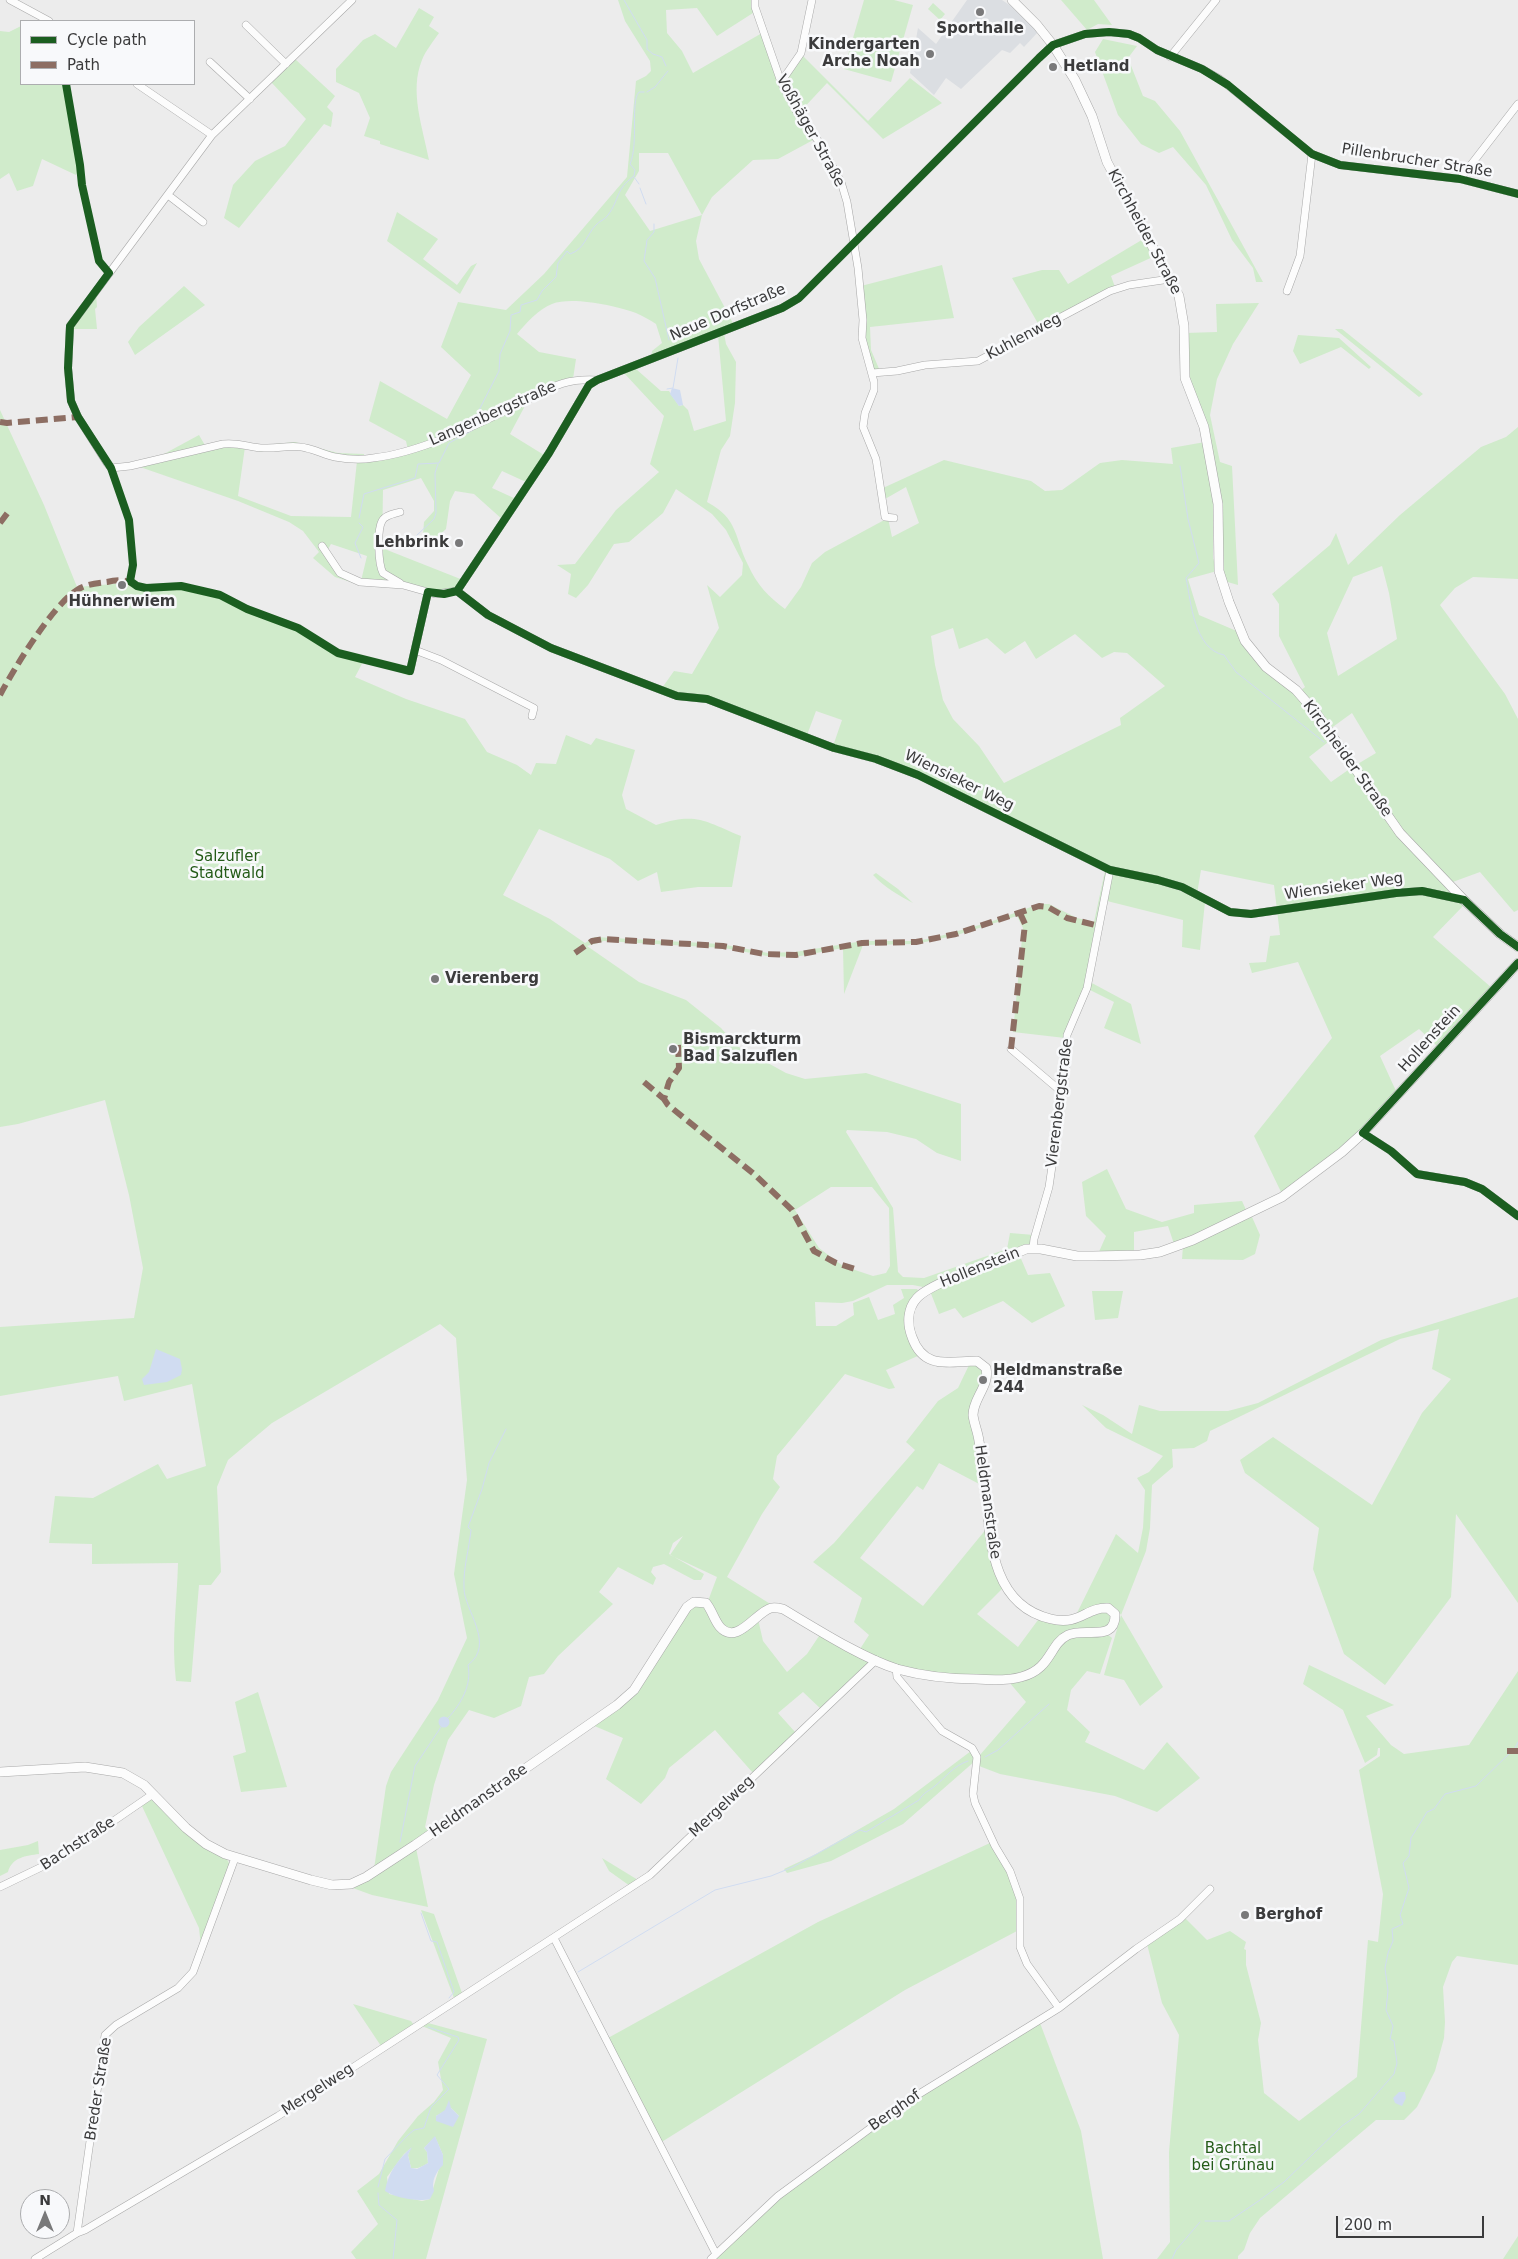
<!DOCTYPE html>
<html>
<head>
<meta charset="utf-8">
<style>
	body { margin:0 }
	#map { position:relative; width:1518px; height:2259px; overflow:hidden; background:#ececec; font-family:"DejaVu Sans",sans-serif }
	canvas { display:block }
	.legend { position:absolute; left:20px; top:20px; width:175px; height:65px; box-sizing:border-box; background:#f8f9fb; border:1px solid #acadaf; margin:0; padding:6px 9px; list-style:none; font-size:15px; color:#3b3b3c }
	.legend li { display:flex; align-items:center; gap:10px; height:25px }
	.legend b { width:25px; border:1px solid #acadaf }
	.north { position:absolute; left:20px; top:2189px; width:50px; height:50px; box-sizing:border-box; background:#f8f9fb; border:1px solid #acadaf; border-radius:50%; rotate:0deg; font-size:14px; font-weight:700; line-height:20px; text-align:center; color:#3b3b3c }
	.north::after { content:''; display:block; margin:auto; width:18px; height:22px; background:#79797a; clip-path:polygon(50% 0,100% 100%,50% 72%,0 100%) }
	.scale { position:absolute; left:1336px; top:2216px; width:148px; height:22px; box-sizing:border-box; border:2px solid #3b3b3c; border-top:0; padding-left:6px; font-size:15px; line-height:18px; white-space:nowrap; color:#3b3b3c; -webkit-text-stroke:4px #f8f9fb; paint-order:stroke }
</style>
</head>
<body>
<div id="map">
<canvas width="1518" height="2259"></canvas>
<ul class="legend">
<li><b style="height:6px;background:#1b5e20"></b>Cycle path</li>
<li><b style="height:6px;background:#8d6e63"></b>Path</li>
</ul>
<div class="north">N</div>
<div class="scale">200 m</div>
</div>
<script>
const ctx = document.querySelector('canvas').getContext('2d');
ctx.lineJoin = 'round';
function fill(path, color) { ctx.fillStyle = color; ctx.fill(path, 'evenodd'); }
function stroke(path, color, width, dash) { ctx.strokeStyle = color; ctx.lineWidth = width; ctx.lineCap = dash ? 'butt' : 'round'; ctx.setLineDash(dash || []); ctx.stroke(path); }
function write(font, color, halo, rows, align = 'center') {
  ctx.font = font + ' "DejaVu Sans",sans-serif'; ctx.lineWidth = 5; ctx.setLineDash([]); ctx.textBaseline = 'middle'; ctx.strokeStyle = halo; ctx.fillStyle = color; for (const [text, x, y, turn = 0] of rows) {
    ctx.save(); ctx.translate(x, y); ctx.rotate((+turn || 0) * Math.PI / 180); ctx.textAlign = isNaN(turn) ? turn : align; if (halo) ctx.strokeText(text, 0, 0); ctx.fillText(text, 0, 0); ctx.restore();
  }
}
const built = new Path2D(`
	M967 0H1002L1011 6 1038 32 1024 47 1020 43 1010 53 1002 50 961 89 946 78 934 95 910 73 918 28 936 44Z`);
const green = new Path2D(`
	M618 0H753V13L717 36 697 8 666 10 667 33 682 51 693 73 762 33 780 84 815 139 778 159 753 160 712 197 702 215 696 241 699 259 734 325 651 358 652 351 662 343 656 324C650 320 643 316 636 313 617 306 572 296 552 304 539 309 526 323 517 334L539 352 576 359 573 379 552 384 513 406 527 402 510 434 544 455 526 482 502 471 492 488 516 499 503 520 474 494 455 491 450 501 446 529 431 543 423 535 424 522 434 511V501L421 478 383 490 382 548 463 580 457 589 435 592 361 581 367 556 331 544 327 551 339 574 360 585 335 577 313 558 319 552 303 531 289 522 238 501 140 467 199 435 206 447 266 445 295 442 338 453 364 454V458L408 450 406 441 369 421 380 381 447 419 471 375 441 347 458 302 506 310 544 274 627 177 636 81 646 76 651 71 650 61 625 21ZM639 153H668L702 215 650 231 625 195 639 171ZM245 447 262 452 290 448 304 449 357 461 351 517 291 516 238 496Z
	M864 0H894L913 5 891 82 844 69Z
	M1061 0H1094L1112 25 1098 24 1087 30Z
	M933 3 945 14 940 20 928 9Z
	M419 8 434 17 429 26 439 33C433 42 426 50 422 60 409 91 423 128 429 160L380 144V141L364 136 370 118 359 93 336 82V69L363 40 375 34 396 48Z
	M21 26V84H63L80 167 76 175 42 159 33 186 17 191 9 173 0 179V31L9 32Z
	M1103 39 1137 46 1128 58 1143 96 1155 101 1180 131 1263 282H1256L1253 268 1232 240 1206 185 1173 147 1159 153 1141 144 1118 115 1095 52Z
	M802 55 868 121 910 78 942 103 883 139 827 83 799 113 783 83Z
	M295 59 335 96 327 107 333 113 331 127 324 124 239 228 224 218 233 185 255 161 285 146 306 119 271 82Z
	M397 212 438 239 423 259 457 285 471 266 477 263 460 294 387 241Z
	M1145 238 1155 256 1111 276 1115 287 1040 327 1012 278 1042 270H1059L1068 284Z
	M942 265 954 318 870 327 871 350 880 371H872L865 349 861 286Z
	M184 286 205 305 135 355 128 342 139 327Z
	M96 294 97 307 95 309 97 329H72Z
	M1259 303 1233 344 1217 379 1210 415 1220 462 1232 466 1238 585 1224 581 1219 493 1187 376 1185 333 1217 332 1216 304Z
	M1335 329H1342L1423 394 1419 397Z
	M724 333 726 344 736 362 735 403 730 436 721 450 707 502C739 519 734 537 748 565 757 585 768 596 785 609L801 587 812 563 825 552 888 518 892 537 919 523 906 487 885 499 883 488 944 460 1031 481 1045 491 1062 490 1100 463 1122 460 1173 464 1171 448 1205 442 1213 502V558L1217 571 1188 579 1199 615 1239 632 1295 692 1332 739 1309 757 1331 782 1351 768 1397 834 1463 906 1433 937 1492 988 1437 1046 1419 1029 1380 1056 1396 1091 1362 1131 1319 1168 1282 1194 1254 1136 1332 1038 1298 962 1252 973 1249 963 1266 962 1270 936 1280 935 1274 885 1201 870 1197 894 1110 869 919 774 833 746 842 720 816 711 807 735 708 697 678 693 662 688 674 671 692 674 719 628 707 585 720 597 742 575 743 563 726 530 712 514 676 489 663 513 629 542 614 544 588 585 576 598 568 594 571 574 557 565 575 564 616 510 659 472 650 464 664 416 624 373 636 369 661 391H669L679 406 683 405 688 410 694 431 726 421 718 335ZM953 628 959 649 987 638 1005 654 1025 641 1036 659 1075 634 1102 658 1114 652 1127 653 1165 686 1120 718 1121 725 1004 783 979 746 953 719 943 700 935 665 931 636Z
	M1298 335 1339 338 1371 367 1369 369 1341 347 1300 364 1293 351Z
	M0 410 44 505 77 587 125 583 138 588H180L206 594 207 591 227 596 257 611 288 620 339 651 408 668 424 594 418 648 410 676 364 660 355 677 406 699 465 719 487 752 517 765 531 775 536 763 556 764 566 735 591 745 596 738 635 750 622 795 626 809 656 825C697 812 704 821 741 836L732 887H698L661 892 657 872 638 881 610 859 539 829 503 895 550 919 585 943 595 937 721 944 768 953 795 952 863 941H916L933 938 990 922 1039 904H1049L1077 918 1094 922 1105 871C1141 878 1171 885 1205 902L1200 950 1182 947 1183 920 1107 901 1090 982 1131 1004 1141 1044 1104 1028 1114 1002 1088 989 1065 1038 1013 1032 1023 928 1017 916 957 935 916 944 863 945 844 994 843 948 795 957 767 956 724 948 604 941 587 946 639 982 686 1000 721 1028 737 1046 786 1073 805 1079 866 1073 961 1104V1161L937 1153 916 1139 887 1132 847 1130 846 1132 893 1208 898 1272 903 1277 924 1278 1007 1249 1010 1233 1034 1235 1030 1246 923 1287 913 1285H887L853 1301 842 1303 815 1302 816 1326H836L854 1315 853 1303 869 1297 878 1320 895 1314 893 1305 904 1298 901 1289H917L919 1292 909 1307 920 1355 886 1370 895 1388 889 1389 845 1374 777 1456 773 1479 780 1487 762 1514 727 1577 772 1605C759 1615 737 1640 721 1625 715 1621 711 1608 708 1601L717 1577 670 1555 683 1536 673 1543 669 1554 704 1574 701 1580H694L664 1564 653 1567 651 1572 656 1578 653 1585 618 1567 599 1592 613 1604 558 1656 544 1674 529 1677 521 1706 494 1718 469 1710 448 1740 434 1785 425 1827 429 1832 374 1869 386 1786 391 1772 438 1700 467 1638 454 1574 467 1480 456 1338 440 1324 272 1423 228 1460 217 1487 221 1572 211 1585H199L191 1682 176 1681C171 1642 177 1603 178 1563L92 1564V1544L49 1543 55 1496 93 1498 158 1464 167 1479 206 1466 192 1384 124 1401 118 1376 0 1396V1327L134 1318 143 1268 129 1195 105 1100 18 1124 0 1127ZM831 1187H872L889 1208 890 1266 886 1273 873 1276 843 1266 819 1248 795 1210Z
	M1518 427V579L1473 577 1455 588 1440 605 1505 694 1518 719V910L1514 912 1480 872 1450 883 1402 831 1356 765 1376 753 1352 713 1330 729 1300 691 1305 687 1279 636V604L1272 594 1330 545 1336 533 1348 565 1400 515 1481 447 1506 437ZM1382 566 1389 593 1397 639 1338 676 1327 633 1353 577Z
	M876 873 898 889 913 903C898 895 884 887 873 875Z
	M1107 1169 1126 1209 1162 1222 1194 1213V1205L1242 1201 1247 1212 1174 1244 1168 1226 1134 1232V1253L1098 1254 1106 1236 1086 1216 1082 1182Z
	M1252 1217 1260 1235 1255 1254 1243 1260 1182 1259 1183 1246Z
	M1019 1254 1028 1275 1050 1273 1065 1306 1032 1323 1003 1301 963 1318 955 1308 939 1314 930 1291Z
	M1092 1291H1123L1118 1318 1095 1320Z
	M1518 1297V1603L1456 1514 1451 1597 1385 1685 1344 1654 1313 1569 1319 1528 1245 1473 1240 1460 1273 1437 1372 1505 1422 1413 1451 1379 1432 1369 1439 1329 1400 1339 1210 1431 1207 1441 1194 1448 1172 1449 1173 1467 1152 1485 1150 1528 1146 1551 1121 1615 1163 1687 1140 1706 1124 1680 1104 1675 1121 1615 1117 1609 1109 1605 1075 1617 1116 1534 1138 1553 1143 1528 1145 1490 1137 1478 1149 1472 1163 1456 1106 1428 1082 1405 1103 1415 1132 1434 1139 1405 1160 1411H1228L1258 1403 1381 1340Z
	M970 1363H976L985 1373 973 1402 983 1486 939 1463 923 1490 917 1486 860 1558 923 1606 987 1528 998 1580 1002 1589 977 1614 1018 1647 1038 1620C1046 1621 1057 1625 1065 1623 1081 1620 1098 1602 1113 1615L1110 1627 1076 1631 1046 1660 1020 1676 995 1678 919 1672 883 1661 860 1649 869 1635 854 1622 862 1598 813 1562 834 1543 915 1450 906 1442 938 1401 958 1388Z
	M701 1603 723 1632 758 1619 763 1641 787 1672 807 1654 821 1633 872 1661 822 1710 803 1692 778 1713 796 1733 753 1773 715 1730 669 1768 665 1778 641 1804 606 1779 623 1738 592 1725 618 1706 688 1608Z
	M1107 1634 1112 1638 1100 1674 1087 1671 1071 1690 1067 1710 1090 1732 1085 1742 1144 1770 1167 1742 1200 1778 1157 1812 1115 1796 1000 1774 979 1766V1756L1026 1702 1009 1682 1023 1679 1062 1641 1070 1637Z
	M1309 1665 1394 1705 1366 1716 1391 1745 1404 1754 1469 1745 1518 1671V1965L1457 1956 1452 1962 1443 1987 1445 2022 1444 2038 1435 2071 1417 2107 1404 2120H1376L1260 2218 1250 2233 1244 2250 1238 2256V2259H1157L1170 2242 1169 2152 1179 2035 1162 2003 1147 1944 1185 1918 1207 1940 1230 1931 1246 1942 1244 1949 1246 1950V1965L1261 2023 1258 2040 1264 2093 1299 2121 1357 2077 1368 1940 1378 1942 1383 1894 1359 1770 1380 1756V1748H1378L1377 1755 1365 1763 1343 1710 1303 1684Z
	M258 1692 287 1787 241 1792 233 1756 246 1752 235 1702Z
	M971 1751 975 1761 903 1824 831 1861 787 1873 784 1869 816 1854 894 1809Z
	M150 1798H154L226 1857 230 1865 201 1947 199 1928 141 1804Z
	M38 1841 39 1854C26 1856 12 1857 8 1872L0 1876V1850L28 1845Z
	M990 1843 1008 1874 1017 1900V1931L905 1990 660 2143 608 2038 818 1922Z
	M416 1848 428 1907 372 1895 350 1887Z
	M602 1858 638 1880 630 1886 609 1871Z
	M421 1910 434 1914 462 1993 454 1998Z
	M353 2004 411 2021 414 2025 381 2046Z
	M428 2023 487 2039 426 2259H356L351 2252 378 2224 357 2191 379 2174 398 2141 418 2116 434 2102 443 2090 438 2062 451 2038 422 2026ZM451 2108 459 2116H436ZM435 2137 443 2155 430 2199 422 2201 389 2194 387 2177 404 2154 411 2148 408 2155 411 2168C418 2169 422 2167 428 2163L427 2152 424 2148Z
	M1040 2023 1081 2131 1103 2259H713L779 2198 906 2105Z
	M1518 2236V2259H1503Z`);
const water = new Path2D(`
	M672 388 680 390 683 405 679 406 670 394Z
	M156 1349 180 1359 182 1369 181 1375 167 1382 144 1385 142 1379 149 1372Z
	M438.5 1722a5.5 5.5 0 1 1 11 0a5.5 5.5 0 1 1-11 0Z
	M1399 2092H1405L1406 2098 1402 2106 1395 2103 1393 2098Z
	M449 2100 451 2108 459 2116 453 2127 436 2121V2116L445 2110Z
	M435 2136 443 2155V2165C436 2172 431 2181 434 2191L430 2199C417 2202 396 2198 385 2191 388 2173 398 2159 412 2147L408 2155 411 2168 417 2169 428 2163 427 2152 424 2148Z`);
const stream = new Path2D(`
	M624 0 647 40V49L653 54 662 57 666 66
	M647 92 655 87 668 71
	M634 177 639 184
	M640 188 646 204
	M654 224V232L647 240 644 261 655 278 669 340
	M667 389 673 388 678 358
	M474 420 499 371 500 354 510 331 511 315 520 312 521 305 537 300 542 291 556 277 558 263 567 251 570 254C585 249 586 235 596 225 599 221 605 220 608 215 620 199 615 190 634 176L635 170 630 164C639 143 630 102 639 92H644
	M1180 466 1188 519 1199 563 1186 578C1191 602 1194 649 1224 655L1236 672 1324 742
	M359 518 364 494 415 478 418 464 439 463 449 443 473 430
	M359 523 363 527 355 543 361 558
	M416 536 434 519 436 513 435 473 438 464
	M448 1718C461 1704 472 1685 468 1665 496 1644 464 1610 464 1588 463 1569 469 1549 471 1530L468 1527 482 1489 489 1463 506 1429
	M985 1757 998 1750 1049 1704
	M400 1842 415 1766 441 1727
	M421 1913 431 1941 437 1942 454 1992 449 1998
	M578 1972 715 1890 771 1876 793 1867 860 1830 866 1832 919 1800C924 1792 929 1791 935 1786 946 1777 953 1766 968 1761
	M378 2187 385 2159 408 2135 414 2130 424 2128 431 2107 449 2089 437 2075 459 2040 458 2037 428 2027
	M378 2193 379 2205 397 2220 393 2259
	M1205 2221H1229L1260 2200 1284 2182 1342 2126 1359 2114 1394 2074 1397 2063 1394 2041 1390 2039 1393 2026 1386 2010 1388 1991 1385 1968 1388 1953 1393 1941 1392 1929 1403 1924 1400 1915 1409 1888 1403 1863 1409 1856 1411 1838 1427 1812 1434 1809 1445 1794 1476 1786 1515 1748 1518 1742
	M1172 2259 1176 2250 1200 2222`);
const minor = new Path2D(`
	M10 0 49 21
	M352 0 212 135 70 326 68 368 71 401 78 417 107 463 111 468 130 466 223 444C240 442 250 448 264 448 278 449 292 444 306 448 316 450 325 455 335 457 346 459 362 460 373 458 418 453 475 426 515 406 548 391 558 378 597 380
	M755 0V7L781 82 798 114 819 142 841 182 847 202 858 268 863 320 862 338 874 382V390L865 413 863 427 876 459 885 517 894 518
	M246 25 286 64
	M1170 57 1216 0
	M210 62 250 99
	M781 82 801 53 812 0
	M137 84 212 135
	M1460 179 1518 104
	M168 195 203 222
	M1287 291 1300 256 1312 154
	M872 373 897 371 925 365 978 361 1110 291 1129 285 1170 279
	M400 512C394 514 385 515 382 521 377 530 378 564 383 573L400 583
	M322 546 340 573 360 582 403 585 435 594 457 591 549 453 589 385 597 380 782 308 799 298 1039 58 1053 45 1085 34 1109 32 1129 34 1139 38 1157 50 1202 69 1220 79 1312 154 1340 165 1460 179 1518 194
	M457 591 488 615 551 648 677 696 707 699 834 748 876 759 918 775 1110 870 1158 880 1182 887 1230 912 1251 914 1396 893 1422 891 1464 900
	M415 650 441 660 534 708 532 716
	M410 671 428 592
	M1011 1049 1063 1093
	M1363 1133 1391 1151 1417 1174 1465 1182 1482 1189 1518 1216
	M1033 1248 1034 1239 1049 1187 1066 1069 1067 1035 1087 988 1110 870
	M896 1668 897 1677 942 1731 972 1748 977 1757 973 1794 975 1803 995 1846 1010 1871 1020 1899V1947L1027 1964 1059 2008
	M0 1887 58 1859 153 1794
	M554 1938 716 2254
	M77 2233 85 2230 278 2116 650 1875 876 1660
	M35 2259 77 2233 105 2035 116 2025 178 1988 193 1972 235 1858
	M711 2259 778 2196 906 2102 1059 2008 1136 1949 1180 1919 1210 1889`);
const major = new Path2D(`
	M1012 0 1037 25 1053 45 1075 80 1092 116 1107 162 1179 296 1184 326 1185 378 1204 427 1218 504 1219 571 1229 602 1245 641 1266 667 1296 690 1317 714 1400 833 1464 900 1500 934 1518 947
	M0 1772 85 1767 123 1773 144 1785 186 1828 206 1844 225 1854 311 1880 332 1885 351 1884 366 1877 415 1845 617 1705 634 1690 687 1607 694 1602 706 1603C712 1610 714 1620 720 1627 737 1646 756 1612 771 1608 775 1607 779 1608 783 1609 815 1628 862 1658 897 1669 923 1676 949 1679 976 1679 990 1680 1007 1681 1021 1677 1052 1669 1049 1644 1068 1635 1085 1627 1116 1643 1115 1614L1108 1608C1086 1607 1080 1626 1051 1619 986 1604 990 1528 984 1475 982 1464 981 1452 979 1441 978 1432 974 1424 973 1415 973 1398 990 1386 986 1368L977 1361C950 1361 924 1371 912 1337 907 1324 907 1309 917 1298 931 1282 1003 1259 1026 1249H1041L1077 1256H1093L1140 1255 1160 1252 1193 1240 1282 1197 1342 1152 1363 1133 1518 963`);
const quiet = new Path2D(`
	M0 422 7 423 78 417
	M0 523 9 511
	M0 695C15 667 52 606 77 590 86 584 98 583 107 582 115 580 126 579 133 584
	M575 953 592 941 604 939 723 946 764 954 796 955 862 943 916 942 956 934 1039 906 1048 907 1067 918 1099 926
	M678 1045 679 1068 669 1082 664 1099 668 1105 754 1174 792 1210 814 1251 836 1263 855 1269
	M1011 1049 1025 924 1020 913
	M644 1082 664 1099
	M1507 1751H1518`);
const cycleway = new Path2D(`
	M66 84 80 165 82 185 99 261 109 273 70 326 68 368 71 401 78 417 111 468 129 520 133 565 130 581 137 586 146 588 181 586 220 595 247 609 298 628 338 653 410 671 428 592 444 594 457 591 549 453 589 385 597 380 782 308 799 298 1039 58 1053 45 1085 34 1109 32 1129 34 1139 38 1157 50 1202 69 1228 85 1312 154 1340 165 1460 179 1518 194
	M457 591 488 615 551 648 677 696 707 699 834 748 876 759 918 775 1110 870 1158 880 1182 887 1230 912 1251 914 1396 893 1422 891 1464 900 1500 934 1518 947
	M1518 963 1363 1133 1391 1151 1417 1174 1465 1182 1482 1189 1518 1216`);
const markers = [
	[980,12,5,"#79797a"],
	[930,54,5,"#79797a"],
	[1053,67,5,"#79797a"],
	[459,543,5,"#79797a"],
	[122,585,5,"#79797a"],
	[435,979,5,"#79797a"],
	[673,1049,5,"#79797a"],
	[983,1380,5,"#79797a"],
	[1245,1915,5,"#79797a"]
];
const poiNames = [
	["Sporthalle",980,29,"center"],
	["Kindergarten",920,45,"right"],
	["Arche Noah",920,62,"right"],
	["Hetland",1063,67],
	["Lehbrink",449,543,"right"],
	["Hühnerwiem",122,602,"center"],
	["Vierenberg",445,979],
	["Bismarckturm",683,1040],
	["Bad Salzuflen",683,1057],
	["Heldmanstraße",993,1371],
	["244",993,1388],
	["Berghof",1255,1915]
];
const streetNames = [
	["Voßhäger Straße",810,131,61],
	["Pillenbrucher Straße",1417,161,9],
	["Kirchheider Straße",1144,232,62],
	["Neue Dorfstraße",728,313,-23],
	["Kuhlenweg",1024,337,-28],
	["Langenbergstraße",493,414,-24],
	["Kirchheider Straße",1347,759,54],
	["Wiensieker Weg",959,781,26],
	["Wiensieker Weg",1344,887,-8],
	["Hollenstein",1430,1039,-48],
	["Vierenbergstraße",1060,1103,-83],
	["Hollenstein",980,1268,-22],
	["Heldmanstraße",987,1502,82],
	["Heldmanstraße",479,1801,-35],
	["Mergelweg",722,1807,-43],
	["Bachstraße",78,1844,-33],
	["Breder Straße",99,2089,-81],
	["Mergelweg",318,2090,-33],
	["Berghof",895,2111,-35]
];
const parkNames = [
	["Salzufler",227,857],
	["Stadtwald",227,874],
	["Bachtal",1233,2149],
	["bei Grünau",1233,2166]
];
fill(built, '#dbdee2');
fill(green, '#d0ebcb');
fill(water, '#d0dcf1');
stroke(stream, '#d0dcf1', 1);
stroke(minor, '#a7a7a7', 8);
stroke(major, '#a7a7a7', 10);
stroke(minor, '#fcfcfc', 7);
stroke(major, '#fcfcfc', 9);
stroke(quiet, '#8d6e63', 6, [12, 6]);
stroke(cycleway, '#1b5e20', 8);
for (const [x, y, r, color] of markers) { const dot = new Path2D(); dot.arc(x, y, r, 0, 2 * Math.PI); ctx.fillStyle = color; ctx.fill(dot); stroke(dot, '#f8f9fb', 2); }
write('bold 15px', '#3b3b3c', '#f8f9fb', poiNames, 'left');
write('15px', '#3b3b3c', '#f8f9fb', streetNames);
write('15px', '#255c19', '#f8f9fb', parkNames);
</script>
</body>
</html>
